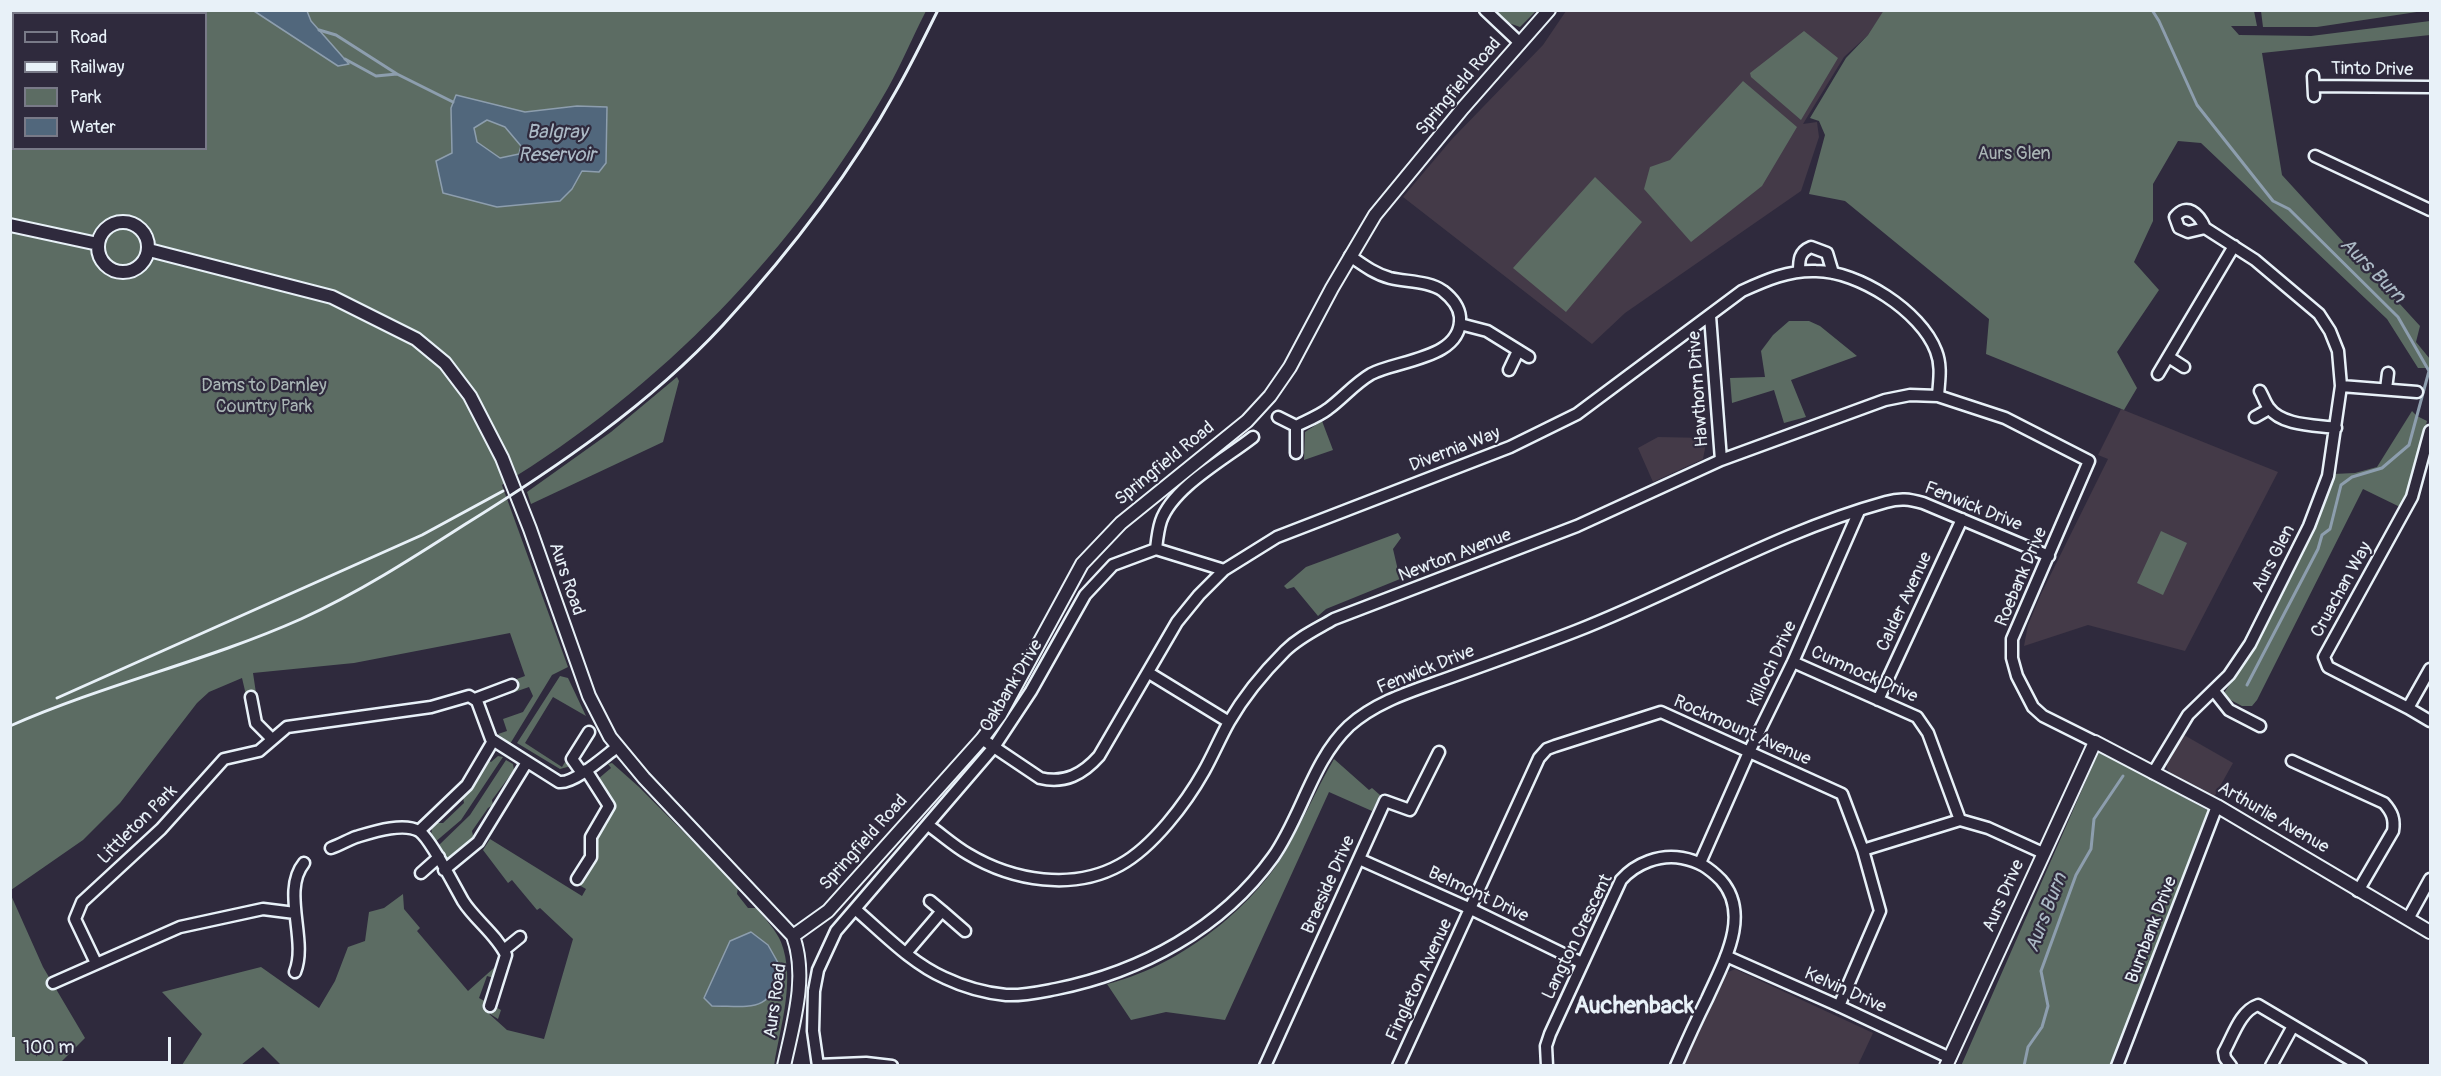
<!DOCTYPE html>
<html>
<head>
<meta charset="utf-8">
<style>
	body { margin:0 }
	#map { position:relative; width:2441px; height:1076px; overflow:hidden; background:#2f2a3d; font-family:Pangolin,sans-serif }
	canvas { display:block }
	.frame { position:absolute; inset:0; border:12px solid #e8f1f8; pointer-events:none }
	.legend { position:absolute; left:12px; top:12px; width:195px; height:138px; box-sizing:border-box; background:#2f2a3d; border:2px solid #797a88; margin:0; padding:8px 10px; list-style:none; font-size:18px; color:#e8f1f8 }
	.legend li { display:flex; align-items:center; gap:12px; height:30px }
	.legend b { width:30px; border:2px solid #797a88 }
	.scale { position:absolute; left:12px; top:1037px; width:159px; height:27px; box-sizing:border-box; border:3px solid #e8f1f8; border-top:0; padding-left:8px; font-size:18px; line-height:21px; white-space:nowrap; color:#e8f1f8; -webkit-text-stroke:4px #2f2a3d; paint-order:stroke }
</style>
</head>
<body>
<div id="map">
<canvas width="2441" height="1076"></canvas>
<div class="frame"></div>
<ul class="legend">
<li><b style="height:8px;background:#2f2a3d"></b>Road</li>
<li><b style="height:8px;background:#e8f1f8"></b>Railway</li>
<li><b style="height:16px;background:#5c6c63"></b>Park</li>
<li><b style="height:16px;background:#51677c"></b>Water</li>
</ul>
<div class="scale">100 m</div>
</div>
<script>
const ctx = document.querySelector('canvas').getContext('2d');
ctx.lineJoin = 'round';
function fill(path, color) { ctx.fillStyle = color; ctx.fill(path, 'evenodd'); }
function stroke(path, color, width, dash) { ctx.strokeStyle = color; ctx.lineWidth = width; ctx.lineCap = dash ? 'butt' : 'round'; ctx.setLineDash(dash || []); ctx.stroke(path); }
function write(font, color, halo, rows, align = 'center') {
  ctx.font = font + ' Pangolin,sans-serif'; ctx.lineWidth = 4.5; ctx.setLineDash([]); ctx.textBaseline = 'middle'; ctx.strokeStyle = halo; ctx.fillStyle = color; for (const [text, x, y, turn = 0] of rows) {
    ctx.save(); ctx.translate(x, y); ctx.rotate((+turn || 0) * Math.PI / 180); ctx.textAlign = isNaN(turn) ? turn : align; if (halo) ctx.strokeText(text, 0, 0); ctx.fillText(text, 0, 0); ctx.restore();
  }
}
const built = new Path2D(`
	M1566 11H1884L1868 35 1844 57 1803 124 1817 122 1819 137 1801 191 1625 313 1592 344 1403 197 1452 139 1543 45Z
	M2121 409 2278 472 2185 651 2088 625 2024 646 2028 625 2041 594 2108 459 2098 455Z
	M1658 437 1707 438 1703 459 1653 482 1638 448Z
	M2184 735 2233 763 2214 797 2169 772 2167 768V763Z
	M1735 969 1873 1033 1858 1065H1684L1726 973Z`);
const green = new Path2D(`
	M1884 10 2254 11 2257 26H2231L2239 35 2311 36 2430 21V35L2262 53 2282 175 2420 326 2416 342 2430 359V368H2418L2387 319 2201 143 2178 141 2153 184V221L2134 262 2159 290 2117 352 2137 388 2124 410 1986 354 1989 319 1845 201 1809 194 1825 135 1819 121 1810 118 1846 58 1868 35Z
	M2430 10 2317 27H2263L2261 11Z
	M11 11H926C913 36 902 63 888 88 796 249 660 389 502 485L568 667 552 675 510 744 498 734 507 731 503 719 523 712 533 696 529 687 486 702 485 699 516 688 514 680 525 676 510 633 354 663 253 673 256 693 246 695 242 678 209 692 197 703 120 803 83 840 11 890ZM14 14H206V148H14Z
	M1494 11H1536L1520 27 1506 22Z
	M1804 31 1838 58 1801 120 1751 77 1750 73Z
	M1743 81 1797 127 1762 186 1691 242 1644 189 1650 167 1670 160Z
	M1595 177 1642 222 1566 312 1513 268Z
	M1789 321H1809L1820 326 1857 356 1791 380 1806 417 1784 423 1774 390 1732 403 1730 378 1765 377 1761 351 1773 335Z
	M677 377 679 381 663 442 531 504 527 492 611 432Z
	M2412 411 2417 416 2427 421 2412 479 2400 507 2363 489 2257 700 2252 706H2242L2225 697 2224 693C2270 625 2307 551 2333 474L2355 473 2377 467Z
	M1322 421 1333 450 1304 460 1305 432Z
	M2161 531 2187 543 2163 595 2137 583Z
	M1398 533 1401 538 1393 549 1400 579 1326 609 1318 616 1294 587 1287 589 1284 586 1306 567Z
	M560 676 568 678 586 716 553 697 525 743 562 767 565 762 571 766 560 769 517 743Z
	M2099 751 2209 811 2114 1065 1961 1066Z
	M498 756 503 757 461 820 434 843 431 839 432 826 435 823H443L464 803 463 797 472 787 489 761 491 762Z
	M1334 759 1369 790 1372 788 1380 795 1372 811 1329 792 1225 1020 1166 1012 1131 1020 1107 984C1174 968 1246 914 1282 857 1301 826 1315 791 1334 759Z
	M506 760 513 764 514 770 492 800 493 805 488 808 472 831 474 840 449 860 437 847 470 815Z
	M612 763 639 787 738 887 737 894 748 908H757C765 919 776 930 781 942 796 980 780 1027 774 1066H282L263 1047 241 1065H182L202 1034 162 992 261 967 319 1008 335 981 348 947 365 941 369 912 384 908 403 894 404 909 420 928 417 931 468 991 495 967 494 978 487 976 479 998 501 1010 498 1019 487 1012 507 1030 544 1039 573 939 540 908 537 910 512 880 508 883 483 850 490 839 582 896 586 889 579 885 597 857V837L608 815 613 812 614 805 598 779 611 768 608 764Z
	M10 893 43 967 85 1038 58 1065H11Z`);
const water = new Path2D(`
	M254 11H307L311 21 349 64 338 66Z
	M456 95 525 112 577 106 607 107 606 163 599 172 582 171 572 189 560 201 497 207 443 193 436 161 452 153 451 108ZM487 120 505 127 521 146 519 154 500 158 477 142 474 128Z
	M751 932 768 945 781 968C771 1014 751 1006 712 1006L704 998 730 941Z`);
const stream = new Path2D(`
	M2152 10 2159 21 2197 105 2273 201 2289 209 2398 317 2429 371 2409 445 2382 468 2352 477 2341 485 2330 529 2322 535 2318 549 2247 685
	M319 30 336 35 397 74
	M345 59 376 76 397 74 453 102
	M2024 1066 2028 1047 2042 1027 2048 1006 2041 971 2076 875 2091 849 2094 819 2123 776`);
const minor = new Path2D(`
	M1485 10 1520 43
	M2313 76 2314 96
	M2314 86 2430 87
	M2315 156 2430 210
	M1799 272C1799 260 1799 252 1811 247L1827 253 1833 273
	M1710 316 1721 460
	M1460 324 1487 331 1529 357
	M2170 358 2184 367
	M1509 370 1518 351
	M2158 374 2234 246
	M2341 386 2417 392
	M2386 389 2388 373
	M2260 391C2263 396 2265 403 2269 408 2282 426 2316 425 2336 428
	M1278 417 1296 426C1306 421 1319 416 1328 409 1343 398 1354 384 1371 374 1397 360 1463 359 1460 317 1459 306 1452 298 1443 291 1429 281 1407 282 1390 278 1375 274 1363 265 1350 256
	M2255 417 2269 409
	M1296 426V453
	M1156 549C1157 540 1158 530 1161 521 1173 487 1225 459 1253 437
	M1793 662 1917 717 1928 733 1960 820
	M2430 669 2408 708 2430 721
	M1149 673 1229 722
	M2214 691 2229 710 2260 726
	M251 697 256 723 272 739
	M475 699 512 685
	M1878 700 1962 519
	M2408 708 2328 667 2324 657 2412 497 2430 431
	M982 739 1040 778C1065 784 1083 774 1099 756L1177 622 1199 595 1224 570 1277 537 1510 447 1577 414 1742 291C1766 280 1789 270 1816 271 1858 271 1921 311 1936 351 1942 366 1939 381 1938 396
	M2292 761 2384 803C2392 812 2395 819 2393 831L2358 891
	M582 773 572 759 589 732
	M2153 773 2188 715 2229 675 2250 644 2309 526 2328 476 2341 386 2338 351 2330 331 2319 314 2255 260 2205 228 2188 232 2179 228 2175 217C2187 202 2199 214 2205 228
	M928 825C941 834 954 846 968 854 1013 881 1073 891 1120 865 1153 847 1186 803 1204 771 1213 755 1220 738 1229 722 1244 696 1264 672 1285 651 1299 637 1317 629 1334 619L1577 526 1721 460 1885 400 1910 395 1938 396 2005 418 2089 461 2012 639V658L2017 676 2033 707 2043 716 2095 742
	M419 831 467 785 493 741
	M331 848C340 845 348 840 356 837 373 832 403 822 419 831 430 838 455 887 463 901 475 920 496 934 506 955L490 1006
	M1863 850 1960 820 1988 828 2043 853
	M1359 859 1471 909 1582 963
	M1700 863 1749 752 1793 662 1859 511
	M444 870 478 842 527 762
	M421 873 439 857
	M577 879 591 857V837L609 806 586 770
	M930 901 942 911
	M855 909C883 933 911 963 945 978 964 987 985 993 1006 995 1023 996 1040 992 1056 989 1141 972 1222 928 1273 857 1302 816 1312 761 1349 726 1378 700 1416 690 1451 677 1493 662 1535 647 1576 631 1681 590 1777 532 1886 502 1900 498 1909 499 1923 503L2049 556
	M2408 919 2430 879
	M504 950 520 937
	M906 953 942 911 965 931
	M1726 956 1839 1006 1950 1058
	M96 963 75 919 82 902 161 829 224 759 259 751 287 727 431 707 469 696 477 701 491 739 559 782C574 784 604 757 617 747
	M295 972C308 940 281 891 304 863
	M53 983 180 927 263 909 295 913
	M818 1065 866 1063 892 1066
	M818 1066 813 1031 814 991 818 970 836 931 994 747 1031 691 1085 595 1113 565 1156 549 1224 570
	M1265 1066 1385 801 1410 810 1439 752
	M1398 1066 1539 758 1547 749 1555 746 1661 712 1842 794 1863 850 1880 911 1839 1006
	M1547 1066 1546 1046 1550 1034 1621 880C1636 863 1660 854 1682 858 1699 861 1709 868 1721 880 1752 915 1723 963 1707 999 1696 1021 1686 1043 1676 1066
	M2117 1066 2217 806
	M2231 1066 2225 1058 2224 1052C2233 1036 2240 1011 2258 1005L2361 1066
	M2271 1066 2293 1026`);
const tertiary = new Path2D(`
	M98 247a25 25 0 1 1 50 0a25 25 0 1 1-50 0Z
	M10 225 98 244
	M149 250 332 297 416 339 445 363 470 396 502 458 530 529 589 696 610 737 644 778 793 936C808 977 793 1024 784 1066
	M793 936 828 911 982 739 1000 715 1082 564 1121 523 1247 421 1270 396 1290 367 1332 288 1375 215 1463 108 1549 10
	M1946 1066 2095 742 2217 806 2430 932`);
const rail = new Path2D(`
	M57 698 422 535 503 491
	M10 726C105 684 207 661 301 619 358 593 411 559 464 525 556 468 649 405 723 325 788 254 849 176 896 91 911 65 924 38 938 10`);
const streetNames = [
	["Tinto Drive",2372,70,1],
	["Springfield Road",1459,87,-50],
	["Hawthorn Drive",1699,389,-94],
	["Divernia Way",1455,450,-21],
	["Springfield Road",1165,464,-39],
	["Fenwick Drive",1973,507,22],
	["Newton Avenue",1455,556,-21],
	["Aurs Glen",2274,559,-63],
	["Roebank Drive",2022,577,-67],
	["Aurs Road",566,579,71],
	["Cruachan Way",2342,590,-61],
	["Calder Avenue",1905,602,-65],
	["Killoch Drive",1773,664,-65],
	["Fenwick Drive",1426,670,-22],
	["Cumnock Drive",1864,675,24],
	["Oakbank Drive",1012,686,-59],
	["Rockmount Avenue",1742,731,24],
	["Arthurlie Avenue",2273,818,30],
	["Littleton Park",138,825,-45],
	["Springfield Road",864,843,-48],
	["Braeside Drive",1329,885,-66],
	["Belmont Drive",1478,895,25],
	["Aurs Drive",2004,896,-66],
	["Burnbank Drive",2152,930,-69],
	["Langton Crescent",1578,937,-64],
	["Fingleton Avenue",1420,980,-65],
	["Kelvin Drive",1845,991,24],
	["Aurs Road",776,1001,-82]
];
const parkNames = [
	["Aurs Glen",2014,154],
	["Dams to Darnley",264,386],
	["Country Park",264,407]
];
const waterNames = [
	["Balgray",557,133],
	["Reservoir",557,156],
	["Aurs Burn",2372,271,45],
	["Aurs Burn",2047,913,-69]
];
const districtNames = [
	["Auchenback",1634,1007]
];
fill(built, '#443a48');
fill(green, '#5c6c63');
fill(water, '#51677c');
stroke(water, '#8d9eae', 1.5);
stroke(stream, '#8d9eae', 3);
stroke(minor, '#e8f1f8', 15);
stroke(tertiary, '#e8f1f8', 16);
stroke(minor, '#2f2a3d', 10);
stroke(tertiary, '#2f2a3d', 12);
stroke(rail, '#e8f1f8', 3);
write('18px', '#e8f1f8', '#2f2a3d', streetNames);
write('18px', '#a9b5b5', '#2f2a3d', parkNames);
write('italic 20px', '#acbac6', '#2f2a3d', waterNames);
write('bold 24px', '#e8f1f8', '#2f2a3d', districtNames);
</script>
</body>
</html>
